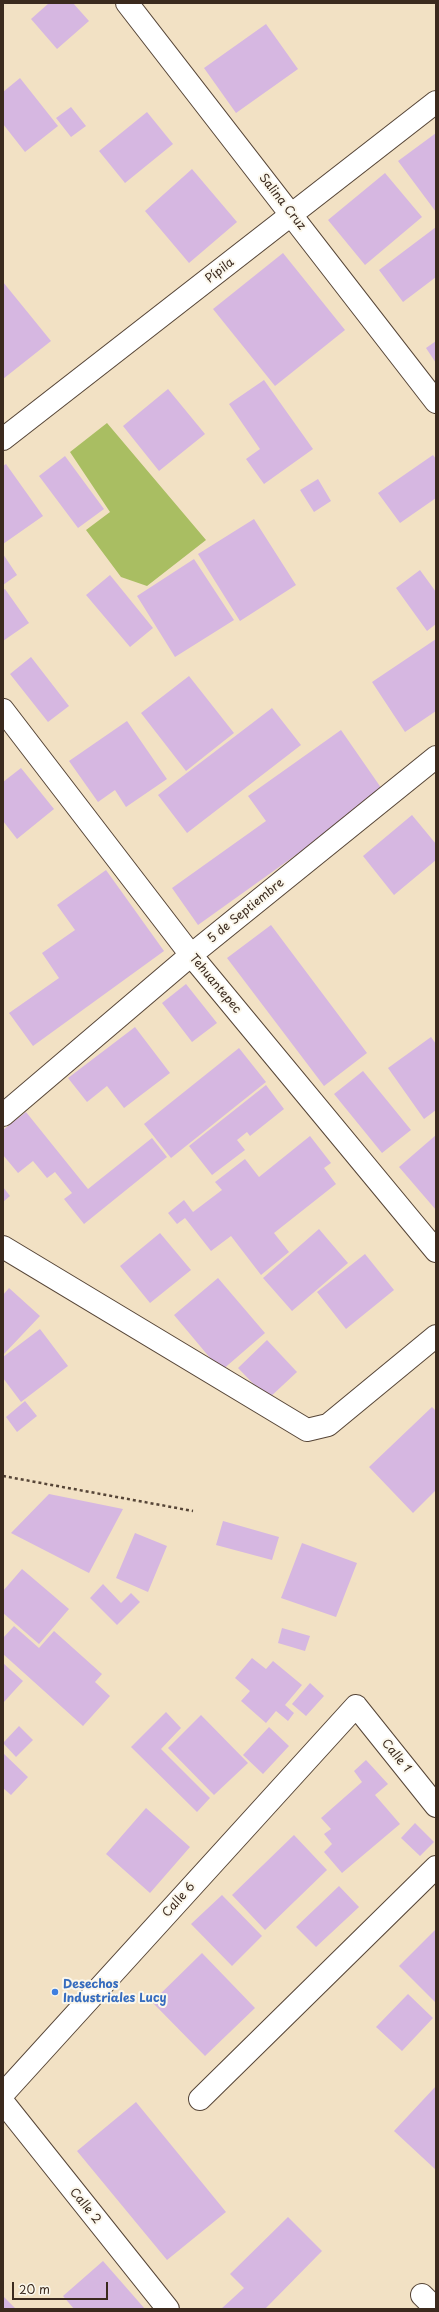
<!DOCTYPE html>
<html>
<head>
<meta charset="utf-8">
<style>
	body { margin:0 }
	#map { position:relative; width:439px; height:2312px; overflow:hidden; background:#f2e1c4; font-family:"Playpen Sans",sans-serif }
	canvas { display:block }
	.frame { position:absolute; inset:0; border:4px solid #3b2a1e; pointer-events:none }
	.scale { position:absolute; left:12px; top:2282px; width:96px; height:18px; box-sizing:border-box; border:2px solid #3b2a1e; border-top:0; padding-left:5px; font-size:12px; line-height:14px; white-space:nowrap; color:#3b2a1e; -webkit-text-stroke:3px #fbf7ec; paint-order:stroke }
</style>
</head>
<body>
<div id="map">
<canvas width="439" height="2312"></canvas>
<div class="frame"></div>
<div class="scale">20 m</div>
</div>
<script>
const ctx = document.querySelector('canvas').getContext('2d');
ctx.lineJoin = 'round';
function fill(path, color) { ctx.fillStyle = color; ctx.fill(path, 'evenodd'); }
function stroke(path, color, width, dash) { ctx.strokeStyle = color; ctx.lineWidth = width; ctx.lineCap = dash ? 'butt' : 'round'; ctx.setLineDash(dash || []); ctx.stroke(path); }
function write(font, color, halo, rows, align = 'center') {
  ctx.font = font + ' "Playpen Sans",sans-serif'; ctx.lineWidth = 4; ctx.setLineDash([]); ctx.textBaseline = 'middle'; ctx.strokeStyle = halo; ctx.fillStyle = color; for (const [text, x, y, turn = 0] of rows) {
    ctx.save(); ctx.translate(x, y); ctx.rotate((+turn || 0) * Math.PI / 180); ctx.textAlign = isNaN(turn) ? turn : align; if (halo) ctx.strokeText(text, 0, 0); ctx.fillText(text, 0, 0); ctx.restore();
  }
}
const green = new Path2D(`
	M107 423 206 540 147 586 121 577 86 530 110 512 70 452Z`);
const building = new Path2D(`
	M49 3H73L89 21 57 49 31 19Z
	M266 24 298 69 236 113 204 68Z
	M20 78 58 126 25 152 3 124V92Z
	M71 107 86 126 71 137 56 118Z
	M147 112 173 144 125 183 99 151Z
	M436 133V212L398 161Z
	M192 169 237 222 189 263 145 211Z
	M385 173 422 217 365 265 328 220Z
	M436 227V277L403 302 379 270Z
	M283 253 345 330 275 386 213 309Z
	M3 282 51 341 3 379Z
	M436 341V363L426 348Z
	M264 380 313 449 264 484 246 459 260 449 229 404Z
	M168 389 205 434 159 471 123 426Z
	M433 455 436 459V498L400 523 378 493Z
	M65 456 104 509 78 528 39 476Z
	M6 464 43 516 3 544V466Z
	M318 479 331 501 314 512 300 490Z
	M254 519 296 585 240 621 198 554Z
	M3 554 17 575 3 585Z
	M194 559 234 620 175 657 137 596Z
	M420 570 436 592V624L427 631 396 588Z
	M110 575 153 628 130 647 86 595Z
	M5 589 29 623 3 641V590Z
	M436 639V711L405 732 372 682Z
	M31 657 69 706 48 722 10 674Z
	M189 676 234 733 186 771 141 713Z
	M272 708 301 745 187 833 158 795Z
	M127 721 167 779 126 807 115 790 98 802 69 761Z
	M341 730 384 792 198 925 172 888 266 821 248 796Z
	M21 768 54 809 17 839 3 821V782Z
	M412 815 436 844V860L394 895 363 856Z
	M106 870 164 951 33 1046 9 1013 59 978 42 953 75 930 57 905Z
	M271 925 367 1053 324 1086 227 958Z
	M186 984 217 1023 192 1042 162 1003Z
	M135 1027 170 1073 124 1108 107 1086 87 1102 68 1078Z
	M431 1037 436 1044V1110L424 1119 388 1068Z
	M239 1048 266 1082 171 1158 144 1124Z
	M363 1071 411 1130 382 1153 334 1094Z
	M266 1085 284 1109 250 1136 247 1132 237 1140 245 1150 212 1175 189 1146Z
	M26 1112 88 1189 152 1138 167 1157 84 1224 64 1199 72 1193 55 1172 47 1178 33 1161 18 1173 3 1155V1130Z
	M436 1135V1210L399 1167Z
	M310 1136 331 1163 324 1168 336 1184 274 1233 289 1252 261 1275 231 1236 211 1251 185 1218 177 1224 168 1213 184 1200 193 1212 222 1190 215 1182 245 1159 259 1177Z
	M3 1187 10 1196 3 1202Z
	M319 1229 348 1263 292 1311 263 1278Z
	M160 1233 191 1270 150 1303 120 1266Z
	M365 1254 394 1290 346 1329 317 1292Z
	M218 1278 265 1333 221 1371 174 1315Z
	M9 1288 40 1316 3 1355V1295Z
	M40 1329 68 1366 21 1402 3 1378V1357Z
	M267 1340 297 1372 268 1399 238 1368Z
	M25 1401 37 1416 17 1432 6 1417Z
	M432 1407 436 1411V1490L413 1513 369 1467Z
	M49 1494 123 1509 89 1573 11 1533Z
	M223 1521 279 1537 272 1560 216 1545Z
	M135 1533 167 1546 148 1592 116 1578Z
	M302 1543 357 1563 336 1617 281 1598Z
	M22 1569 69 1609 39 1644 3 1613V1591Z
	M103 1584 121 1603 131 1593 140 1602 117 1625 90 1598Z
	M14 1626 39 1648 54 1631 102 1674 95 1682 110 1696 83 1726 3 1654V1638Z
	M282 1628 310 1636 305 1651 278 1643Z
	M252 1658 266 1669 273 1661 302 1685 285 1705 294 1713 288 1721 276 1711 266 1723 241 1701 250 1691 235 1678Z
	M3 1663 23 1681 3 1703Z
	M310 1683 324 1696 306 1716 292 1704Z
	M166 1712 181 1728 161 1749 210 1798 197 1812 131 1747Z
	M201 1715 248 1763 214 1795 168 1748Z
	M19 1726 33 1740 16 1757 3 1743Z
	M269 1727 289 1746 263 1774 243 1755Z
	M3 1753 28 1777 11 1795 3 1788Z
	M366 1760 388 1784 375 1795 400 1824 342 1873 324 1852 332 1844 324 1834 331 1829 321 1818 362 1782 354 1771Z
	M146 1808 190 1847 150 1893 106 1854Z
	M415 1823 434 1842 420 1856 401 1838Z
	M294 1835 327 1870 265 1930 232 1895Z
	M339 1886 359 1907 316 1947 296 1927Z
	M222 1895 262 1936 232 1966 191 1924Z
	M436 1929V2003L399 1966Z
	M202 1953 255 2008 205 2056 152 2002Z
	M408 1994 433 2018 402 2051 376 2027Z
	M436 2086V2170L394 2131Z
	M136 2102 226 2212 167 2260 77 2151Z
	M288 2217 322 2251 265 2309H221L244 2288 230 2274Z
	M103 2261 145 2309H74L63 2296Z
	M3 2296 16 2309H3Z`);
const path = new Path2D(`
	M3 1476 193 1511`);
const minor = new Path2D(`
	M127 3 436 402
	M3 439 436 102
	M3 710 191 955 436 1251
	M3 1115 191 955 436 757
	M3 1247 307 1430 328 1425 436 1336
	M3 2094 356 1706 436 1806
	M200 2099 436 1867
	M3 2102 168 2309
	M422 2295 436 2309`);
const markers = [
	[55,1992,4,"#3f7fe0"]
];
const streetNames = [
	["Salina Cruz",282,202,52],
	["Pípila",220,271,-38],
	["5 de Septiembre",246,911,-39],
	["Tehuantepec",215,984,50],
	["Calle 1",396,1756,51],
	["Calle 6",179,1900,-48],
	["Calle 2",85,2206,51]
];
const shopNames = [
	["Desechos",63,1985],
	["Industriales Lucy",63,1999]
];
fill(green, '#a9be62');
fill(building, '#d6b7e1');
stroke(minor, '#564537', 24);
stroke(path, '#564537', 2.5, [3, 3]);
stroke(minor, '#fff', 22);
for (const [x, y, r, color] of markers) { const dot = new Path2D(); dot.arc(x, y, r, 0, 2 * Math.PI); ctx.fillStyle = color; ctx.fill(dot); stroke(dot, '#fbf7ec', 1.5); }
write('12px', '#3b2a1e', '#fbf7ec', streetNames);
write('bold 12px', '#366cbe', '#fbf7ec', shopNames, 'left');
</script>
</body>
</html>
